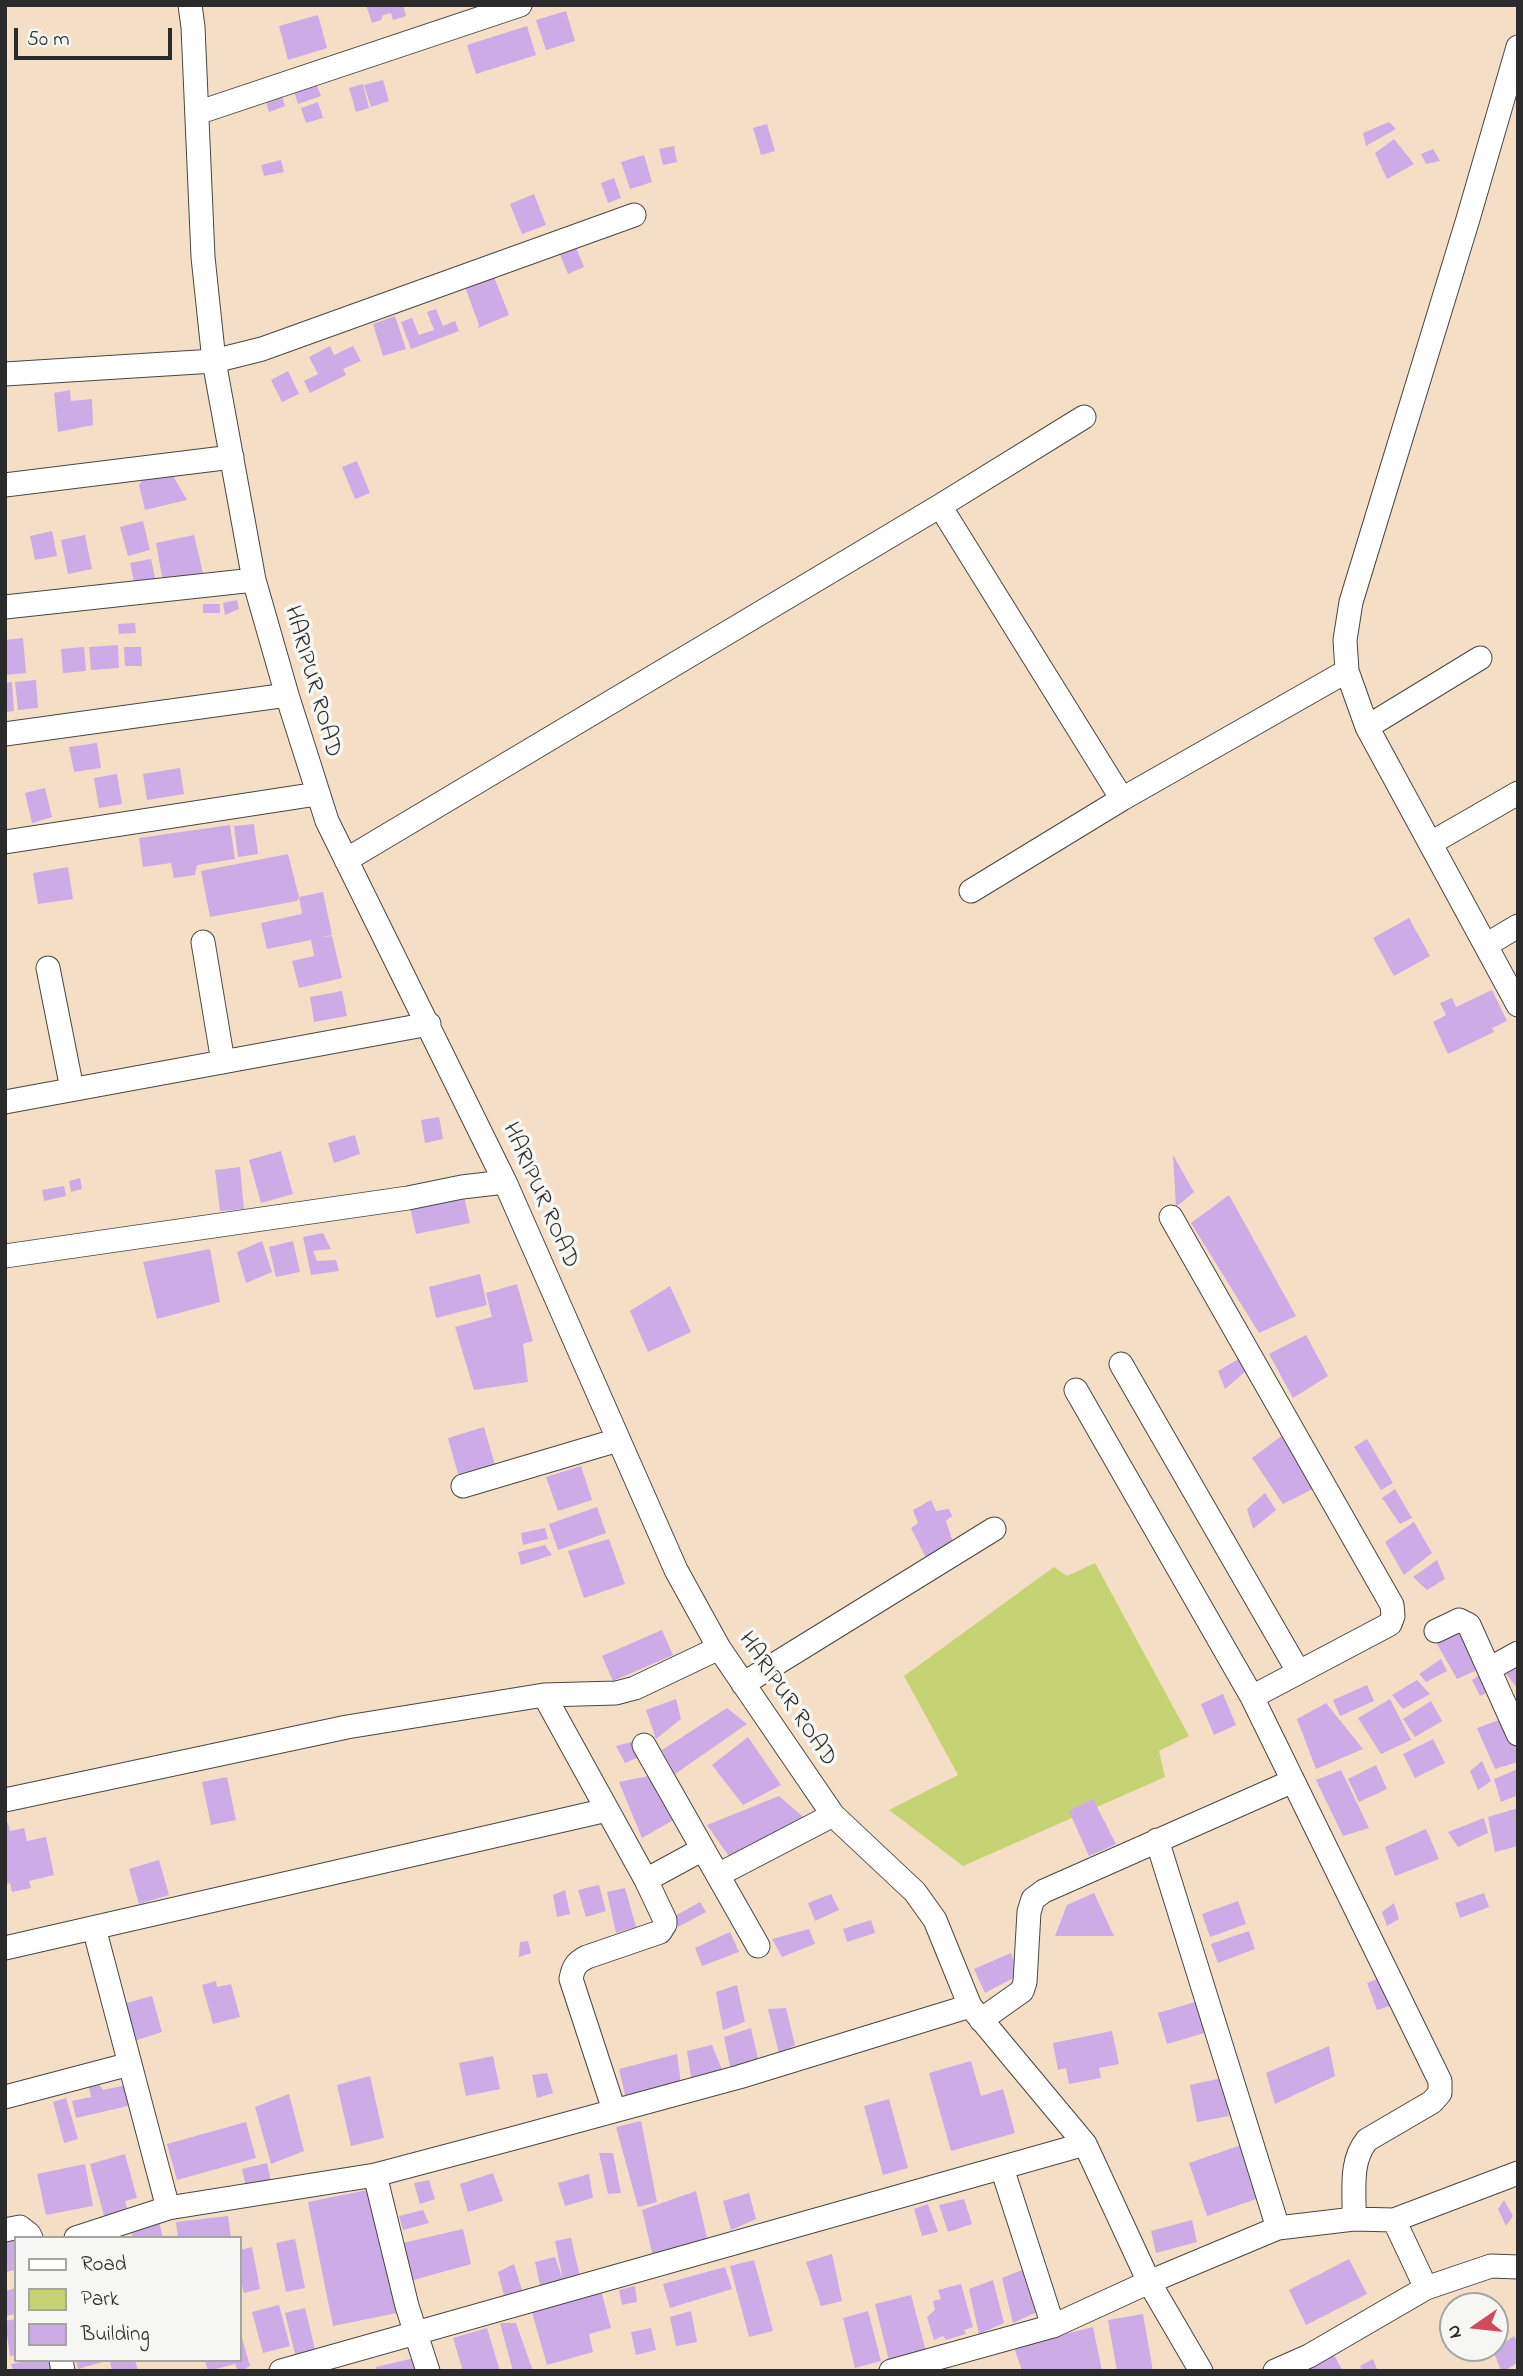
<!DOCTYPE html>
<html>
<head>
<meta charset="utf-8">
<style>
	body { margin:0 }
	#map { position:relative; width:1523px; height:2376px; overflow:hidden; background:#f4dfc6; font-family:"Indie Flower",sans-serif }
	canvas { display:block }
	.frame { position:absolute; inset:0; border:7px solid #2b2b2b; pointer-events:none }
	.legend { position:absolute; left:14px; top:2236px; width:228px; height:126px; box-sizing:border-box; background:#f6f6f2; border:2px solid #a5a5a2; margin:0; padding:9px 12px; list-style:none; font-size:21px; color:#2b2b2b }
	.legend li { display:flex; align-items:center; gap:14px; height:35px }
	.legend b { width:35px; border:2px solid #a5a5a2 }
	.north { position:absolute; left:1439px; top:2292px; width:70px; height:70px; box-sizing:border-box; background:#f6f6f2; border:2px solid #a5a5a2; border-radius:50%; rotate:256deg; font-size:19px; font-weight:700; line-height:28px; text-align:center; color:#2b2b2b }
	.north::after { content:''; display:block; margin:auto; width:24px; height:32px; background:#d1495b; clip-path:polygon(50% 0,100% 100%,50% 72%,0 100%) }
	.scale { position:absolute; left:14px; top:28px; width:158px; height:32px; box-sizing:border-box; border:4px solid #2b2b2b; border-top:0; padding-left:9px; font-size:21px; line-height:24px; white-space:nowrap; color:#2b2b2b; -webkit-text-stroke:5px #f6f6f2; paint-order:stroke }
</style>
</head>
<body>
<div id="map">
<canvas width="1523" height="2376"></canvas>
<div class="frame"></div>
<ul class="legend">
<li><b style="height:9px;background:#fff"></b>Road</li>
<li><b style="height:19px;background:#c5d374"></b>Park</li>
<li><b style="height:19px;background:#ccabe7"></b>Building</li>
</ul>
<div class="north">N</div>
<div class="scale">50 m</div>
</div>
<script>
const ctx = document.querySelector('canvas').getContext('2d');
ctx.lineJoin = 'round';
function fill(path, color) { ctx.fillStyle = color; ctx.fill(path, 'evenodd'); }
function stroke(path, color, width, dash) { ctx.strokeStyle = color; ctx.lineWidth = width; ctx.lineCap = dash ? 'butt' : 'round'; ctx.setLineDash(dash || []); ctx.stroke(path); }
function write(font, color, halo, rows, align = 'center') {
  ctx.font = font + ' "Indie Flower",sans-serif'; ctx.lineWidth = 7; ctx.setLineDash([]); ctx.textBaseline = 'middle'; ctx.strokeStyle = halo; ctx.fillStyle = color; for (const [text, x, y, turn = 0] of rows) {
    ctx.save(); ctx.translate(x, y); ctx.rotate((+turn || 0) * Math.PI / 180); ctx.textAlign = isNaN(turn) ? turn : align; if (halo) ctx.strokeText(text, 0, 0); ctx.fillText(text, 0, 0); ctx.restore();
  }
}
const green = new Path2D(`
	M1095 1563 1189 1736 1159 1751 1165 1777 963 1866 889 1810 958 1775 904 1676 1054 1567 1067 1576Z`);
const building = new Path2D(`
	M366 5H403L406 16 393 20 391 13 383 15 381 20 372 23Z
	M566 11 575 41 546 50 536 20Z
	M318 15 327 48 288 60 279 26Z
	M527 26 536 55 476 74 467 45Z
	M313 76 321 96 298 104 291 83Z
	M383 80 389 101 371 107 364 85Z
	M363 84 369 108 356 112 349 88Z
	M282 96 285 106 269 112 266 102Z
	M318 102 323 118 306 123 301 108Z
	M1389 122 1396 129 1366 146 1363 133Z
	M767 124 775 151 761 155 753 128Z
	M1394 139 1414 164 1387 179 1375 153Z
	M674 146 677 162 663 165 659 149Z
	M1433 149 1440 161 1426 164 1421 154Z
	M644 155 652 182 630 189 621 162Z
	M281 160 284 172 264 176 261 165Z
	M614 178 621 198 608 203 601 183Z
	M534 194 546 225 522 234 510 204Z
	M575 245 584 267 568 274 559 252Z
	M494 277 509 315 478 328 479 325 465 287Z
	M436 309 443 326 455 321 459 331 411 349 401 322 412 318 419 335 434 330 427 312Z
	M395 316 406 349 383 356 373 324Z
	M330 346 334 355 353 346 361 361 343 369 346 375 310 393 304 381 318 374 309 357Z
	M288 371 299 394 282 402 271 380Z
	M70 390 71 401 92 399 93 425 58 432 54 393Z
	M357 461 370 493 355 499 342 467Z
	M169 469 187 500 145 510 139 485 146 475Z
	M143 521 150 550 128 556 120 527Z
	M52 531 57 556 35 560 30 536Z
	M85 535 92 569 68 574 61 540Z
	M194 535 203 573 163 582 156 543Z
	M151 559 156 582 135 587 130 563Z
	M237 600 239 609 225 615 223 603Z
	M203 604H220V613H203Z
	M135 623 136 633 119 634 118 624Z
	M23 638 26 673 5 675V640Z
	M118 645 119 668 91 670 89 647Z
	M84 647 86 671 63 673 61 649Z
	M124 647H141L142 666H125Z
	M36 680 38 708 18 710 15 682Z
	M12 682 14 711 5 712V683Z
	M97 743 101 768 74 772 69 747Z
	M180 768 184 794 147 800 143 774Z
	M117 774 122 804 99 808 94 778Z
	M45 788 52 817 32 823 25 793Z
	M254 824 258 854 238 857 234 826Z
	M230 825 235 859 197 865 195 875 174 878 171 863 143 867 139 838Z
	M288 854 299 897 297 901 210 917 201 871Z
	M68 867 73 899 38 904 33 873Z
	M323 892 332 935 320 938 332 936 342 978 299 988 292 961 314 956 311 940 267 949 261 923 302 914 299 897Z
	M1409 918 1430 956 1394 976 1373 938Z
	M1492 990 1507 1021 1492 1028 1494 1032 1448 1054 1433 1022 1446 1015 1440 1003 1452 998 1456 1007Z
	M342 991 347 1016 314 1022 310 997Z
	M439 1117 443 1139 425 1143 421 1120Z
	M355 1135 360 1154 334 1163 328 1143Z
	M281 1151 293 1194 261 1203 249 1160Z
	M1173 1155 1194 1192 1176 1207Z
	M240 1167 244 1209 220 1211 215 1170Z
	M80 1178 82 1189 71 1192 69 1181Z
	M64 1186 66 1196 44 1201 42 1190Z
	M462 1187 470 1223 416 1234 408 1198Z
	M1229 1195 1296 1316 1259 1333 1191 1223Z
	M323 1233 331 1249 313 1251 317 1261 336 1260 339 1271 311 1275 303 1237Z
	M262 1241 272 1272 246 1283 237 1252Z
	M293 1241 300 1272 276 1277 269 1247Z
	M210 1249 220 1302 157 1319 143 1262Z
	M480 1274 487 1305 436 1318 429 1287Z
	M517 1284 533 1341 523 1344 528 1382 474 1390 455 1327 492 1317 486 1293Z
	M670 1286 691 1332 648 1352 630 1311Z
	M1306 1335 1328 1376 1293 1398 1269 1354Z
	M1240 1358 1245 1372 1225 1389 1218 1371Z
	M484 1427 495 1465 458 1474 448 1438Z
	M1283 1435 1315 1488 1283 1504 1252 1458Z
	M1367 1439 1393 1483 1381 1490 1354 1447Z
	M581 1466 592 1500 558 1511 546 1477Z
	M1395 1489 1412 1518 1400 1524 1382 1498Z
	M1265 1493 1276 1510 1253 1529 1247 1509Z
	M931 1500 936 1511 949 1509 952 1516 946 1521 953 1542 926 1558 911 1528 918 1523 913 1510Z
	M597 1507 606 1533 558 1550 549 1524Z
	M1414 1522 1432 1553 1404 1575 1385 1542Z
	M545 1528 548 1539 523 1545 521 1533Z
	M609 1539 625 1584 584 1598 568 1551Z
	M545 1545 552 1555 521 1565 518 1552Z
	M1437 1560 1445 1579 1427 1590 1413 1577Z
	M1465 1629 1484 1667 1457 1679 1437 1644Z
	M662 1630 673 1655 613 1681 602 1656Z
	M1441 1659 1447 1671 1426 1682 1419 1674Z
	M1518 1662V1689L1502 1669Z
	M1485 1671 1493 1689 1480 1696 1472 1680Z
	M1417 1680 1430 1694 1403 1709 1392 1695Z
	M1367 1685 1374 1701 1340 1716 1333 1700Z
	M1223 1694 1236 1725 1214 1735 1201 1704Z
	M676 1699 681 1719 656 1739 646 1710Z
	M1390 1699 1411 1740 1381 1754 1358 1718Z
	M1431 1701 1442 1721 1415 1737 1403 1719Z
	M1326 1703 1363 1749 1316 1769 1297 1719Z
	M727 1708 747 1724 675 1774 662 1750Z
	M1505 1718 1518 1744V1762L1495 1769 1477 1728Z
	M748 1737 781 1785 743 1805 712 1765Z
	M1433 1739 1445 1763 1415 1778 1403 1754Z
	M635 1741 639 1757 625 1763 616 1746Z
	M1482 1761 1491 1781 1478 1790 1470 1771Z
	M1376 1765 1387 1789 1359 1802 1348 1779Z
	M1518 1769V1795L1501 1802 1494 1779Z
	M1341 1770 1369 1828 1343 1836 1316 1780Z
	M653 1775 677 1818 642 1838 619 1782Z
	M227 1777 236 1820 211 1825 202 1782Z
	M779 1796 809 1822 730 1858 707 1825Z
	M1093 1799 1116 1844 1089 1856 1069 1811Z
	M1518 1808V1846L1495 1852 1488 1817Z
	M1484 1818 1488 1833 1458 1847 1448 1832Z
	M5 1823H8L10 1831 24 1828 27 1841 46 1837 54 1875 29 1881 31 1888 12 1892 10 1883 5 1884Z
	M1426 1829 1439 1859 1395 1876 1385 1847Z
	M159 1860 169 1895 139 1904 129 1869Z
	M599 1885 606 1911 586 1917 578 1890Z
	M625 1888 636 1927 616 1933 607 1892Z
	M565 1890 570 1914 557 1917 553 1895Z
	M1094 1893 1114 1936H1055L1067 1905Z
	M1484 1893 1489 1907 1460 1918 1455 1903Z
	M831 1894 839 1910 815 1921 808 1903Z
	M1238 1901 1246 1924 1210 1937 1202 1914Z
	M700 1902 706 1912 678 1927 675 1916Z
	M1394 1903 1399 1919 1387 1926 1382 1912Z
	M871 1920 875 1933 847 1942 843 1929Z
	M809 1929 815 1944 782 1957 772 1939Z
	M1249 1931 1255 1949 1218 1963 1211 1944Z
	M730 1932 739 1952 702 1966 695 1948Z
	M528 1941 531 1953 519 1957 520 1942Z
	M1011 1953 1019 1975 985 1993 974 1969Z
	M1380 1978 1390 2006 1377 2010 1367 1983Z
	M216 1981 217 1987 231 1984 240 2017 213 2024 202 1985Z
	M737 1985 745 2022 723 2030 716 1992Z
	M152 1996 162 2032 134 2041 123 2004Z
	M1202 2000 1211 2031 1167 2044 1158 2013Z
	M786 2008 795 2045 779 2053 768 2009Z
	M751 2028 759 2063 731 2071 724 2037Z
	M1112 2031 1119 2064 1099 2068 1101 2078 1069 2084 1066 2068 1058 2070 1053 2043Z
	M712 2045 723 2072 691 2077 687 2051Z
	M1329 2046 1335 2076 1275 2104 1266 2073Z
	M677 2054 681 2084 626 2099 619 2069Z
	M493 2056 500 2089 466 2096 459 2063Z
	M971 2061 981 2096 1003 2089 1015 2133 951 2151 929 2073Z
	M547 2073 553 2093 537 2098 532 2075Z
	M370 2076 384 2138 351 2146 337 2085Z
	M1222 2078 1229 2116 1197 2122 1190 2085Z
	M99 2085 103 2090 127 2085 132 2105 76 2118 72 2101 91 2097 89 2087Z
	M289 2094 304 2151 271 2164 255 2107Z
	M66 2098 78 2139 64 2143 53 2102Z
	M889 2099 908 2168 883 2175 864 2106Z
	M641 2121 657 2202 638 2207 616 2127Z
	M246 2122 256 2158 177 2180 167 2144Z
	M1241 2145 1259 2198 1207 2216 1189 2163Z
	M599 2153H613L621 2193 608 2194Z
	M125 2154 137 2198 125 2201 129 2216 106 2223 90 2164Z
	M267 2163 273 2189 248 2195 242 2169Z
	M85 2164 93 2206 46 2215 37 2174Z
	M493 2173 503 2201 468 2212 460 2184Z
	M589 2174 593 2198 565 2206 558 2183Z
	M429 2180 435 2199 420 2204 414 2183Z
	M372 2189 397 2313 333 2326 308 2202Z
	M696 2191 709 2246 654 2261 642 2210Z
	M749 2193 756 2219 731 2230 723 2201Z
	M964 2199 972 2224 948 2232 939 2205Z
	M1504 2200 1513 2216 1506 2226 1498 2209Z
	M928 2204 938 2232 922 2236 914 2209Z
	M423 2210 429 2223 403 2230 399 2216Z
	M228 2216 231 2238H178L176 2222Z
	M1192 2220 1197 2242 1156 2253 1151 2231Z
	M159 2222 163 2238H133L131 2230Z
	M463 2229 471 2264 410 2281 403 2243Z
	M16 2238V2270L5 2272V2240Z
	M571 2238 580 2277 541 2290 535 2262 555 2257 563 2280 555 2241Z
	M295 2239 305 2288 286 2292 276 2243Z
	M252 2247 260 2289 244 2293 240 2276V2250Z
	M832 2254 842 2301 821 2306 806 2262Z
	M1349 2259 1367 2294 1306 2325 1289 2290Z
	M754 2260 773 2331 749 2337 730 2266Z
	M514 2264 522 2290 504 2295 498 2272Z
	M725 2267 732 2289 670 2308 663 2284Z
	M1027 2268 1037 2312 1013 2323 1002 2278Z
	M993 2280 1004 2323 979 2334 969 2289Z
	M961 2284 973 2327 964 2330 966 2334 946 2340 943 2336 934 2340 927 2317 935 2310 933 2301 941 2299 938 2290Z
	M635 2286 637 2302 622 2305 619 2290Z
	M16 2288V2314L5 2316V2291Z
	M601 2290 611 2328 589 2334 593 2352 547 2365 531 2309Z
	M911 2295 926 2351 889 2361 875 2304Z
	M279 2305 290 2346 263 2353 252 2312Z
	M305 2308 315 2349 295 2354 285 2313Z
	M691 2311 697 2342 676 2346 670 2317Z
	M868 2311 881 2361 855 2368 843 2318Z
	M1143 2314 1153 2371H1117L1108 2320Z
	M16 2319V2355L10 2356 5 2321Z
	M500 2323H516L533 2371H513Z
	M1093 2327 1102 2371H1022L1014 2347Z
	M487 2328 500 2371H463L453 2338Z
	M651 2328 656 2350 636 2355 631 2332Z
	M1514 2336 1518 2342V2362L1505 2371H1501L1493 2350Z
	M242 2338 250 2366 241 2371H238L235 2364 208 2371 205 2360H240V2339Z
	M1331 2350 1343 2371H1307L1305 2367Z
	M414 2358 417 2371H377L376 2367Z
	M1373 2359 1378 2371H1363L1360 2366Z
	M30 2360H56L59 2371H13L11 2364Z
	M76 2360H106V2361L78 2369Z
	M135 2360 138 2371H112L110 2361Z`);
const minor = new Path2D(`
	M190 5 193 27 203 257 214 361 254 580 287 695 327 821 505 1182 676 1570 719 1648 833 1815 915 1892 935 1920 970 2006 1085 2144 1149 2282 1201 2371
	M1518 47 1468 219 1351 602 1345 640 1347 671 1367 727 1518 1005
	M197 113 520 5
	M5 374 214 361 262 349 634 215
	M5 485 232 457
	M940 506 1122 799
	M5 607 254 580
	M1367 727 1480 658
	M5 734 287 695
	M5 842 317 794
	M1431 843 1518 793
	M346 860 940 506 1084 417
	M971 891 1122 799 1347 671
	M203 942 223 1062
	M1486 945 1518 926
	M48 968 72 1089
	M5 1102 429 1024
	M1171 1217 1392 1605 1393 1616 1390 1624 1252 1697
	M5 1256 408 1198 462 1187 505 1182
	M1121 1364 1298 1671
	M1076 1390 1252 1697 1440 2081V2093L1432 2102 1367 2140C1349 2162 1355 2192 1354 2219
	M463 1486 618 1440
	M1436 1631 1459 1620 1469 1625 1518 1734
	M1489 1669 1518 1653
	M743 1684 994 1529
	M544 1695 646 1880 665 1920V1924L660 1932 587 1957C576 1962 573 1968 571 1979L614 2110
	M644 1745 758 1946
	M5 1800 347 1727 544 1695 616 1693 635 1688 719 1648
	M1157 1840 1278 2228
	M718 1875 833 1815
	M646 1880 703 1849
	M94 1928 168 2208
	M5 1948 607 1810
	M981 2020 1022 1991 1025 1982 1029 1912 1033 1899 1044 1891 1293 1781
	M5 2097 130 2064
	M1002 2168 1053 2326
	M375 2175 407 2306 428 2371
	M5 2230 20 2227 29 2234 31 2238
	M76 2238 168 2208 375 2175 511 2139 739 2077 970 2006
	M1426 2288 1491 2266 1518 2267
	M61 2360 63 2371
	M281 2371 1085 2144
	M891 2371 1053 2326 1149 2282 1278 2228 1354 2219 1394 2220 1518 2173
	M1275 2371 1309 2356 1426 2288 1394 2220`);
const streetNames = [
	["HARIPUR ROAD",311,682,74],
	["HARIPUR ROAD",539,1196,66],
	["HARIPUR ROAD",786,1700,56]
];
fill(green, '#c5d374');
fill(building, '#ccabe7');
stroke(minor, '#494642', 25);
stroke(minor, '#fff', 23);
write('24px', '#2b2b2b', '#f6f6f2', streetNames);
</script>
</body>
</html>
